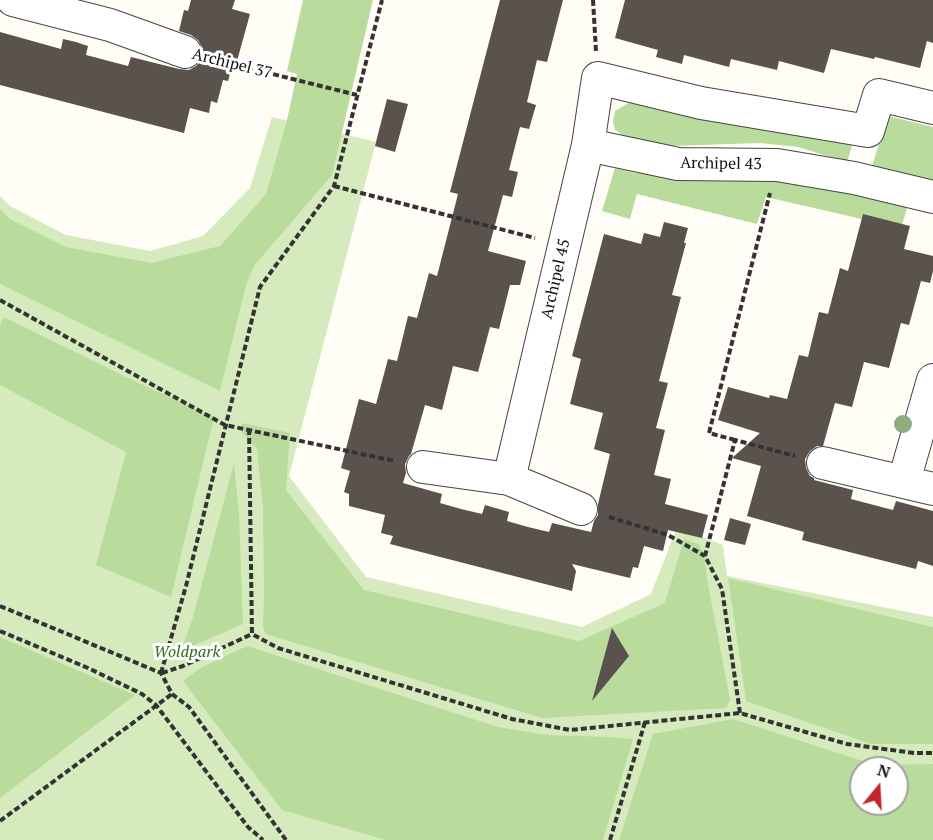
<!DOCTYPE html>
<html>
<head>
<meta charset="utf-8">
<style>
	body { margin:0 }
	#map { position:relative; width:933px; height:840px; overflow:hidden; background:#fffdf5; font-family:"PT Serif",serif }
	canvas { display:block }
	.north { position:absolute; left:849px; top:756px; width:60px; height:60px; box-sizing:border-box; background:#fff; border:2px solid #a0a0a0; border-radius:50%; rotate:18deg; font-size:16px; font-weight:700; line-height:24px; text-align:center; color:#111 }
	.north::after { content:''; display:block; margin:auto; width:21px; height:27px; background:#c4262e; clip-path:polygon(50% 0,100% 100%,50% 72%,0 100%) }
</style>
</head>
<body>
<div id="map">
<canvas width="933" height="840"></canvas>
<div class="north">N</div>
</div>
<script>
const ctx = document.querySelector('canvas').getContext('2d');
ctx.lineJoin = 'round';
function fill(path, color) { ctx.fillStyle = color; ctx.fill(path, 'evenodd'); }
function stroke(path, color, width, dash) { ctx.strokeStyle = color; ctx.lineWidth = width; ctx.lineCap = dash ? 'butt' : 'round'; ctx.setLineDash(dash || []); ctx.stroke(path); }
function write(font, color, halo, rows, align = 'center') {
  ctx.font = font + ' "PT Serif",serif'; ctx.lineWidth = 6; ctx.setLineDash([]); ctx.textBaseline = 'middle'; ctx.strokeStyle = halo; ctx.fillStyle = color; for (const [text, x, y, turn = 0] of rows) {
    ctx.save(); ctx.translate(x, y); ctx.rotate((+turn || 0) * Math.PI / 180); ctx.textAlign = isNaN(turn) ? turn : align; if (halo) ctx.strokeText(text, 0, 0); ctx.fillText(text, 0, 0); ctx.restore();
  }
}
const green = new Path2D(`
	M272 117 376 142 289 476 366 577 582 627 651 594 677 527 723 545 727 576 933 617V840H0V196L10 206 66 235 150 251 203 236 250 188ZM861 768H897V804H861Z`);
const forest = new Path2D(`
	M303 0H373L332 175 254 266 246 285 220 391 0 284V209L10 219 66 247 151 263 220 246 266 194 287 120 297 74 287 71Z
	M635 99 855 136 847 162 798 147 760 143 670 146 627 138 615 130 613 122 615 111Z
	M888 116 933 127V182L872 166Z
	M615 168 635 173 761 178 909 202 901 228 766 197 757 224 637 194 630 219 602 211Z
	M4 317 128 378 214 417 171 597 96 565 126 452 0 385V325Z
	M242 423 290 433 286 490 364 590 579 641 665 603 684 539 698 544 704 553 707 579 730 700 726 708 542 718 266 634 263 627 264 592 263 508 257 449 241 431Z
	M234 463 239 514 243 624 181 651 193 617Z
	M728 578 933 627V744H871L746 701Z
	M0 637 135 695 0 798Z
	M247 646 498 727 548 735 610 737 633 739 603 840H386L282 810 183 681 200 668Z
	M733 719 875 765 933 764V840H619L653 734ZM861 768H897V804H861Z`);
const building = new Path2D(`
	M191 0H235L232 9 250 14 237 61 234 60 228 81 223 80 217 103 211 101 209 113 190 108 184 133 0 85V32L61 49 63 39 76 42 88 46 86 55 128 66 131 57 179 69 189 70 196 66 202 59 203 49 198 40 191 35 179 31 184 10 188 11Z
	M500 0H563L547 62 537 60 527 102 536 105 529 129 520 127 509 170 518 172 512 197 503 195 488 251 526 261 520 285H510L499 329 490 327 478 372 453 366 442 410 425 405 411 454 409 456 405 464 406 473 403 483 442 494 440 503 461 509 482 514 485 505 509 512 507 521 528 527 549 532 552 523 591 532 594 521 598 515V504L610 454 594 449 603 413 570 404 581 359 572 356 604 234 641 244 644 233 660 237 664 222 688 228 684 243H686L672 295 681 297 659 381 668 383 656 428 665 430 654 475 671 479 665 504 708 515 702 538 668 530 663 551 644 546 638 568 633 567 630 578 572 564 576 571 572 591 390 544 393 536 381 533 385 515 349 506V494L344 492 350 471 341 468 359 399 376 404 388 359 397 361 408 316 417 318 429 273 437 276 458 194 450 192Z
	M625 0H933V43L927 41 920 68 875 57 874 59 831 49 824 73 779 61 777 70 731 59 729 67 684 55 682 64 656 57 658 50 615 38Z
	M387 99 408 104 395 152 375 146Z
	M863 214 910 226 904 249 933 256V271L930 283 921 281 909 325 901 323 889 368 864 362 852 407 835 403 823 446H817L810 451 805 459 806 468 810 476 814 478V480L853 490 851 499 893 510 896 501 933 511V566L918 561 916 569 802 540 804 532 747 516 761 466 732 458 760 433 718 420 728 387 769 398 770 395 787 399 799 355 808 357 819 312 828 314 840 268 848 271Z
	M730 518 751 524 745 545 724 540Z
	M612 628 629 656 592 701Z`);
const path = new Path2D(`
	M593 0 596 51
	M212 59 357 95
	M334 186 535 238
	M0 300 225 425 395 461
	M249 429 252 634 278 648 512 719 570 730 740 713 847 744 914 753H933
	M735 440 709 433 770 193
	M609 517 668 535 705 556
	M0 606 161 673 172 694 189 707 286 840
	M0 631 88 668 142 694 156 705 248 827 263 840
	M161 673 186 586 260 287 334 186 382 0
	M162 673 183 666 252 634
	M740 713 722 589 705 556 735 440 795 456
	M0 821 172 694
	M610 840 645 722`);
const minor = new Path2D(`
	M13 0 110 25 185 52
	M588 145 678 164 777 165 854 178 933 197
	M823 463 933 489
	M423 467 509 479 581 509
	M509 479 588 145 598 78 701 103 868 131 879 95 933 108
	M904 481 933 380`);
const trees = [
	[903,424]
];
const streetNames = [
	["Archipel 37",232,64,14],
	["Archipel 43",721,164,1],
	["Archipel 45",556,279,-77]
];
const parkNames = [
	["Woldpark",187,652]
];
fill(green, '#d5ebbd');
fill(forest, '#b9dc9c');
fill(building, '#5a524d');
stroke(minor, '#444', 34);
stroke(path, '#333', 4, [6, 3]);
stroke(minor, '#fff', 32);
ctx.fillStyle = '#8dad7f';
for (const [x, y] of trees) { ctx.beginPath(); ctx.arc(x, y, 9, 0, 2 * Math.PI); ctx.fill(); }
write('16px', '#111', '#fff', streetNames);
write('italic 16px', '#2f6b1f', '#fff', parkNames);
</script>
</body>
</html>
